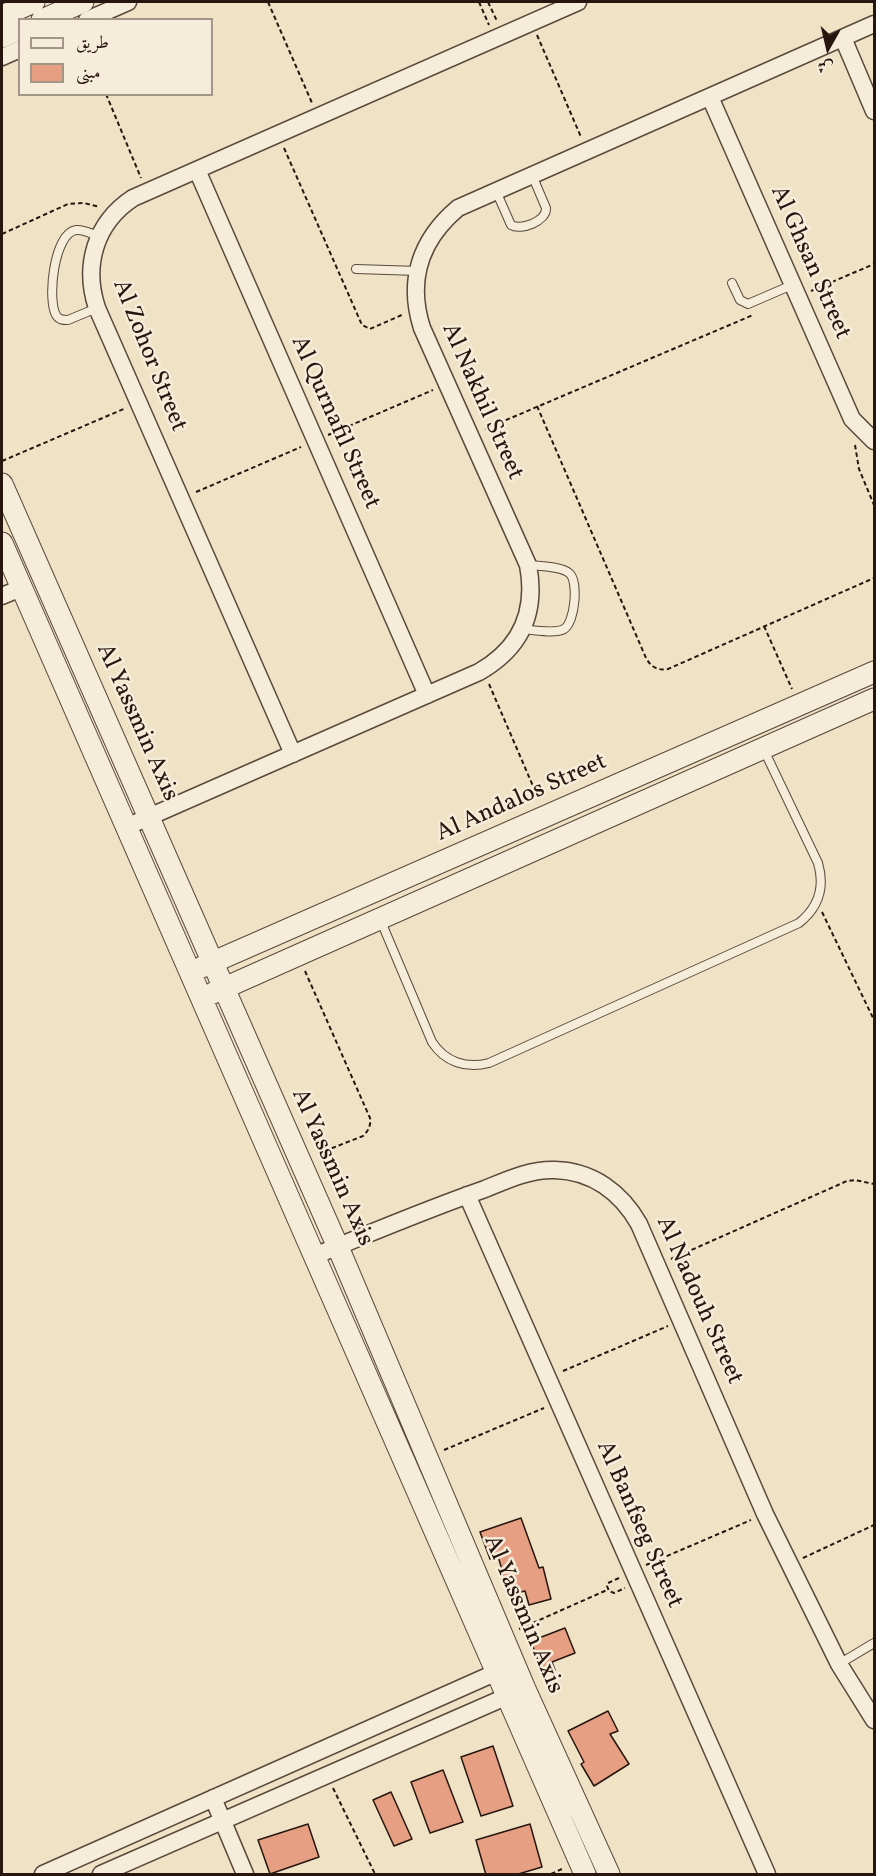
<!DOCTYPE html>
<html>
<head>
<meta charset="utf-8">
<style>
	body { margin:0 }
	#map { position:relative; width:876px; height:1876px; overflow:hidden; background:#f0e2c5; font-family:Vollkorn,Amiri,serif }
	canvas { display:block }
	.frame { position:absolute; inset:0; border:3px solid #27160f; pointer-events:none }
	.legend { position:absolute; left:18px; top:18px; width:195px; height:78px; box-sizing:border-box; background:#f5ecd9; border:2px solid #a39688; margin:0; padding:8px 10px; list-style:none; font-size:18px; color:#27160f }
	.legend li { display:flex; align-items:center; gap:12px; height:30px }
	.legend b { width:30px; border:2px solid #a39688 }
	.north { position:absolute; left:798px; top:18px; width:60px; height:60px; -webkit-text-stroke:4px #f5ecd9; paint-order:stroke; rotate:188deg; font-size:16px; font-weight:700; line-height:24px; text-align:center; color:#27160f }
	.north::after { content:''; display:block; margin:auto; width:21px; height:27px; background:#27160f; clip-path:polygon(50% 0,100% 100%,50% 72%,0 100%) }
</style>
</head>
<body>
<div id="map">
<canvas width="876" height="1876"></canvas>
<div class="frame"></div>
<ul class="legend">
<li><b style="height:8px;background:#f5ecd9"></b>طريق</li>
<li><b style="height:16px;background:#e69f83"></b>مبنى</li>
</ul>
<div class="north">ش</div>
</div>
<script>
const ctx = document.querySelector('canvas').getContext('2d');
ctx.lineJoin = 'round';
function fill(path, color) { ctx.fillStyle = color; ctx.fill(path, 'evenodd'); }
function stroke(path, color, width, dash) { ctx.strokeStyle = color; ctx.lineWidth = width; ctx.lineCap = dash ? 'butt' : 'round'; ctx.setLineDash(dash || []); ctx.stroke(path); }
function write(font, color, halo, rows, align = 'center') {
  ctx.font = font + ' Vollkorn,serif'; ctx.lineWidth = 5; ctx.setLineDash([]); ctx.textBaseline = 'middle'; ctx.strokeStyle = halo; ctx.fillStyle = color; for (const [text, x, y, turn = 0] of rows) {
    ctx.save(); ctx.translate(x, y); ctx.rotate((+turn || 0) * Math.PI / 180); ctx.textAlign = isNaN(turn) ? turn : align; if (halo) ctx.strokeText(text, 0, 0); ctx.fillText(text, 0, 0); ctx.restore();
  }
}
const building = new Path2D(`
	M521 1518 539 1568 543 1567 551 1599 529 1605 525 1591 509 1595 498 1556 490 1559 480 1532Z
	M565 1628 575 1653 552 1662 555 1670 543 1674 531 1641Z
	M608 1711 618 1731 610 1734 629 1764 594 1786 581 1764 584 1762 568 1731Z
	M493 1746 513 1806 481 1816 461 1757Z
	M443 1770 463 1822 430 1833 411 1782Z
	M391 1792 412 1839 394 1846 373 1800Z
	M308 1824 319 1857 270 1874 258 1840Z
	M530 1824 542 1867 515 1875H486L476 1840Z`);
const path = new Path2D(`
	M268 2 312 103
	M479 2 489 25
	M488 2 497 21
	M537 35 581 137
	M106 94 141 178
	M284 148 362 325 370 329 404 314
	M2 234 68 204 84 203 100 207
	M811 291 874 264
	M537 406 646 658C651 667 658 671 668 669L874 578
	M485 429 753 315
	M328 435 433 390
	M855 445 859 469 874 505
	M2 461 126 408
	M196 492 301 447
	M764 626 792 689
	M489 684 539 800
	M822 912 874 1020
	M305 971 370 1118C371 1125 369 1130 363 1136L317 1154
	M671 1259 847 1181 855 1180 874 1184
	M563 1371 668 1326
	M444 1450 544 1408
	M803 1558 874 1525
	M646 1565 751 1520
	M619 1578 608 1583 607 1586 609 1591 614 1593 625 1588
	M519 1629 607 1590
	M333 1788 375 1874
	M551 1874 564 1868`);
const service = new Path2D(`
	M496 191 511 225C521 231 547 221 546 208L532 175
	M356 269 418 271
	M732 283 740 300 748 304 792 285
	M97 308 68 320C63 320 59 320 56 315 47 299 54 233 76 230 83 229 92 234 99 236
	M522 629C532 630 556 634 564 629 575 623 579 580 569 573 561 566 538 566 528 565
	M380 919 432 1042C445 1062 466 1069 489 1063L799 923C819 907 825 887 818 863L763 748
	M839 1664 874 1643`);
const minor = new Path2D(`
	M87 20 128 2
	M843 38 874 111
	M2 57 20 49
	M710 97 852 419 874 441
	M197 170 427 695
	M2 596 21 588
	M293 754 97 308C83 266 95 223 133 198L578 2
	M126 827 479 672C521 648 537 612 528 565L422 328C407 281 420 240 458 208L874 24
	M467 1195 767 1874
	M314 1256C371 1233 427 1209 485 1189 507 1180 530 1169 555 1170 592 1171 621 1192 639 1224L765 1514 839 1664 874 1720
	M213 1798 245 1874
	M43 1874 506 1668
	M101 1874 517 1692`);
const tertiary = new Path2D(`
	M2 16 34 2
	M42 20 83 2
	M2 37 20 29
	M2 484 338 1247 525 1689 609 1874
	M2 543 585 1874
	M202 967 874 672
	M213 993 874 699`);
const streetNames = [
	["Al Ghsan Street",809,263,66],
	["Al Zohor Street",148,356,68],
	["Al Nakhil Street",481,402,66],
	["Al Qurnafil Street",334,423,66],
	["Al Yassmin Axis",136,723,66],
	["Al Andalos Street",522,799,-24],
	["Al Yassmin Axis",331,1168,66],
	["Al Nadouh Street",698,1301,66],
	["Al Banfseg Street",638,1525,66],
	["Al Yassmin Axis",522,1615,67]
];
fill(building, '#e69f83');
stroke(building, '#27160f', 1.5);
stroke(service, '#59493c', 10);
stroke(minor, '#59493c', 19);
stroke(tertiary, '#59493c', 23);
stroke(path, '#27160f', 2, [4.5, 3]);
stroke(service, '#f5ecd9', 8);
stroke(minor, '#f5ecd9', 16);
stroke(tertiary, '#f5ecd9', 21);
write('24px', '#27160f', '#f5ecd9', streetNames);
</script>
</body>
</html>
